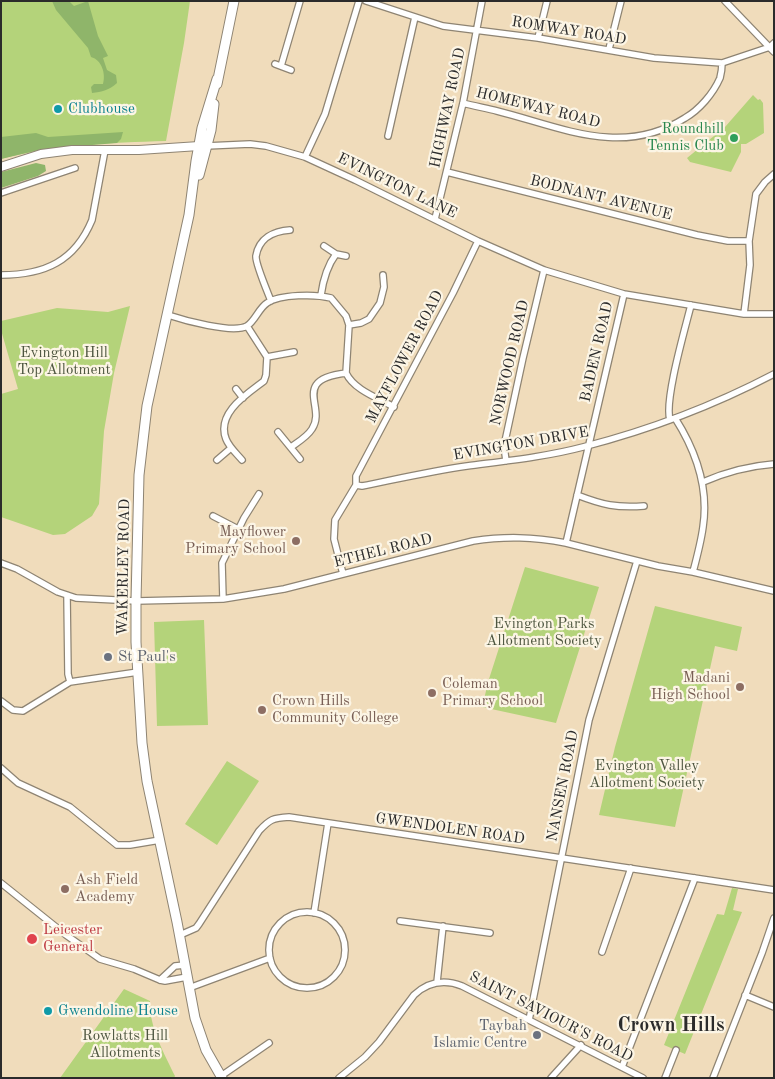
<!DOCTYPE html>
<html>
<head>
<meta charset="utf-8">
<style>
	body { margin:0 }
	#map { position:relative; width:775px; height:1079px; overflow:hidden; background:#f0dcbb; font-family:"Old Standard TT",serif }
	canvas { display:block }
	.frame { position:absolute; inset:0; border:2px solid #2b2b2b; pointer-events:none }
</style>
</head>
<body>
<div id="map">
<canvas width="775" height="1079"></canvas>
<div class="frame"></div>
</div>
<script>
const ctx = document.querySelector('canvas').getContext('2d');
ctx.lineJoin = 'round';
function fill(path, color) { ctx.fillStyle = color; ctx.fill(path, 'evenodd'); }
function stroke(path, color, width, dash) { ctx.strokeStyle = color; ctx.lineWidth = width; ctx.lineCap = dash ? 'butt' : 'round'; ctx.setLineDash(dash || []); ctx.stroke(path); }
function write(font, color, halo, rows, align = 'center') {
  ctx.font = font + ' "Old Standard TT",serif'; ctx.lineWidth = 4.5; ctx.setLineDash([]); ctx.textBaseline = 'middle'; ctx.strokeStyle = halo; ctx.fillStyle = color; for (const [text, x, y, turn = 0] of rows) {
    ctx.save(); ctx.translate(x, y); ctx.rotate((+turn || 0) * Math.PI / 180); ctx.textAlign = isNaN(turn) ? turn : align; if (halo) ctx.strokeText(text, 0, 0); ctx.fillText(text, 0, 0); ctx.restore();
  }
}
const green = new Path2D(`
	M1 1H190L184 43 166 141C109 143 57 144 1 159Z
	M753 95 758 100 760 99 763 103 764 133 746 144H741V152L731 172 690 162 687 158 725 127Z
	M130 306 114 373 104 431 99 504 92 516 65 534 53 535 1 517V394L18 389 1 330V321L57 308 108 312Z
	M525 567 599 587 556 723 482 707 489 679Z
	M655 606 742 627 737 651 715 646 675 827 599 815 615 747Z
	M204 620 208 725 157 726 154 622Z
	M227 761 259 781 217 845 185 824Z
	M732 888 738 889 733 910 742 912 685 1054 664 1045 717 914 724 915Z
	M124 989 150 1001C149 1027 164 1053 175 1076L174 1078H60Z`);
const forest = new Path2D(`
	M52 1H69L74 6 88 1 98 36 108 56 103 58 107 70 116 75 117 83C109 90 102 92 92 93L91 87 94 84H103C106 74 102 60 91 57L88 48 56 10Z
	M123 132 121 139 117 143 43 149 1 159V137L36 133 48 137Z
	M36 163 45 165 46 171 38 176 1 188V172Z`);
const minor = new Path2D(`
	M366 1 443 26 538 38 654 58 722 63 770 47 774 43
	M725 1 774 52
	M538 38 547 1
	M609 49 621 1
	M275 64 291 70
	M281 66 300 1
	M463 103C474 106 485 108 497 111 561 127 622 158 685 118 699 110 713 94 720 78 721 74 722 68 722 63
	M388 136 415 17
	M206 146 250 144 266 146 305 157 355 180 478 241 544 270 624 294 744 314H774
	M305 157 325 114 359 1
	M447 172 697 235 728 241H749
	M1 193 75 168
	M435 219 463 103 482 1
	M324 246 336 254 346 256
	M1 275C45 275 75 261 92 220L105 150
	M321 295C323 281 327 266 336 254
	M271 301C268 293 255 263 256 256 259 238 274 231 290 230
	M744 314 750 265 749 241 756 194 765 182 774 174
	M168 315C183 320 233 334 247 326 255 321 259 308 267 303 280 294 316 294 331 298L346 316 349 325 346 373C354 390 378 398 394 407
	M349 325 361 323 369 319 380 303 384 287 383 275
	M247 326 267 357 294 352
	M236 389 243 398
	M675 418C696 451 709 488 703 527 701 542 697 557 693 572
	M670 420C664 401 685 329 691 305
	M278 432 300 459
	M291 447C298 442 307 437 312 429 327 407 290 380 346 373
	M217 460 231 448
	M242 460C237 454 229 447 226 439 216 413 247 394 264 381L266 375 267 357
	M506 461 504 446 523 358 544 270
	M703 482C726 472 748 466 774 464
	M356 485V476L453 293 478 241
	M577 495C603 505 616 508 644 506
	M213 516 238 529
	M566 543 624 294
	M1 563 17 569 58 592 76 598 136 601 223 599 284 589 473 541C506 536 533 537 566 543L658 566 693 572 774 591
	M343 574 334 539 335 520 356 485 362 486C397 479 432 471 467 466 505 461 545 457 583 447 649 430 713 406 774 374
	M67 595 68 674 70 682
	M223 599 222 563 244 518 259 494
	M1 701 13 710 23 711 70 682 138 672
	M1 768 18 783 70 807 117 845H130L160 840
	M1 883 66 935 100 959 134 969 160 980 165 981 187 977
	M269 950a38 38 0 1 1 76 0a38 38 0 1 1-76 0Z
	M314 913 328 823
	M400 921 490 933
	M180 935 196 928 199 924 259 831C270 819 273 818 289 817L774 890
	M602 952 631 868
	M160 980 175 966 185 965
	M437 982 443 926
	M189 988 270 958
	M745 995 774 1007
	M529 1020 589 720 637 561
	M622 1067 695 878
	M221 1076 269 1043
	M339 1078 365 1057 379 1042 414 995C428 982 444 979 462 986L643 1078
	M551 1078 581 1045
	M665 1078 676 1050
	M713 1078 762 953 774 918`);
const major = new Path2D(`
	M1 167 41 154 72 150H139L199 146`);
const highway = new Path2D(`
	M217 79 202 128 196 161 189 215 147 406 139 475 136 601V642L142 743 147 781 177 922 195 1018 206 1050 222 1078
	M217 84 234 1
	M199 175 211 130 214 104`);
const markers = [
	[58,109,5,"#0f9aa8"],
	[734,138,5,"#2e9e5b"],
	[296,541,5,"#8d6e63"],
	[108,657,5,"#6b7280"],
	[740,687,5,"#8d6e63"],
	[432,693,5,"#8d6e63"],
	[262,710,5,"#8d6e63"],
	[65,889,5,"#8d6e63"],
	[32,939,6,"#e0444e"],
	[48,1011,5,"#0f9aa8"],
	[537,1035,5,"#6b7280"]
];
const streetNames = [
	["ROMWAY ROAD",569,31,9],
	["HIGHWAY ROAD",448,108,-78],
	["HOMEWAY ROAD",538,108,14],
	["EVINGTON LANE",397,186,26],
	["BODNANT AVENUE",601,198,14],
	["BADEN ROAD",597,352,-77],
	["MAYFLOWER ROAD",405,357,-62],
	["NORWOOD ROAD",510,363,-77],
	["EVINGTON DRIVE",521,444,-10],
	["ETHEL ROAD",383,551,-14],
	["WAKERLEY ROAD",124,567,-89],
	["NANSEN ROAD",563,786,-79],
	["GWENDOLEN ROAD",450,829,8],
	["SAINT SAVIOUR'S ROAD",551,1017,27]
];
const cultureNames = [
	["Clubhouse",68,109],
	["Gwendoline House",58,1011]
];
const leisureNames = [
	["Roundhill",724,129],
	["Tennis Club",724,146]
];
const parkNames = [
	["Evington Hill",64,353],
	["Top Allotment",64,370],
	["Evington Parks",544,624],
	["Allotment Society",544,641],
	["Evington Valley",647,766],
	["Allotment Society",647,783],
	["Rowlatts Hill",125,1036],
	["Allotments",125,1053]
];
const educationNames = [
	["Mayflower",286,532,"right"],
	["Primary School",286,549,"right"],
	["Madani",730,678,"right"],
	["High School",730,695,"right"],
	["Coleman",442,684],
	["Primary School",442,701],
	["Crown Hills",272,701],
	["Community College",272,718],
	["Ash Field",75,880],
	["Academy",75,897]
];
const worshipNames = [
	["St Paul's",118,657],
	["Taybah",527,1026,"right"],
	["Islamic Centre",527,1043,"right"]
];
const healthNames = [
	["Leicester",43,930],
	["General",43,947]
];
const districtNames = [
	["Crown Hills",671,1026]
];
fill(green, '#b4d37a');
fill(forest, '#8fb56a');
stroke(minor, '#8e8473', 8);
stroke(major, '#8e8473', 10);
stroke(highway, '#8e8473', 11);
stroke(minor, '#fff', 5.5);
stroke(major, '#fff', 8);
stroke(highway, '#fff', 9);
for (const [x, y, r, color] of markers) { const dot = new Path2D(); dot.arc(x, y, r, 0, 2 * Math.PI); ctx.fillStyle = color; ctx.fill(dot); stroke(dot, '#fcf5e5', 2); }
write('15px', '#2b2b2b', '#fcf5e5', streetNames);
write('15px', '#0d838f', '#fcf5e5', cultureNames, 'left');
write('15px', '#27864d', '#fcf5e5', leisureNames, 'right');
write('15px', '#4d553f', '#fcf5e5', parkNames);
write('15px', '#785e54', '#fcf5e5', educationNames, 'left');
write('15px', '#5b616d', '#fcf5e5', worshipNames, 'left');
write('15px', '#be3a42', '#fcf5e5', healthNames, 'left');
write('bold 20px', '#2b2b2b', '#fcf5e5', districtNames);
</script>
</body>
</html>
